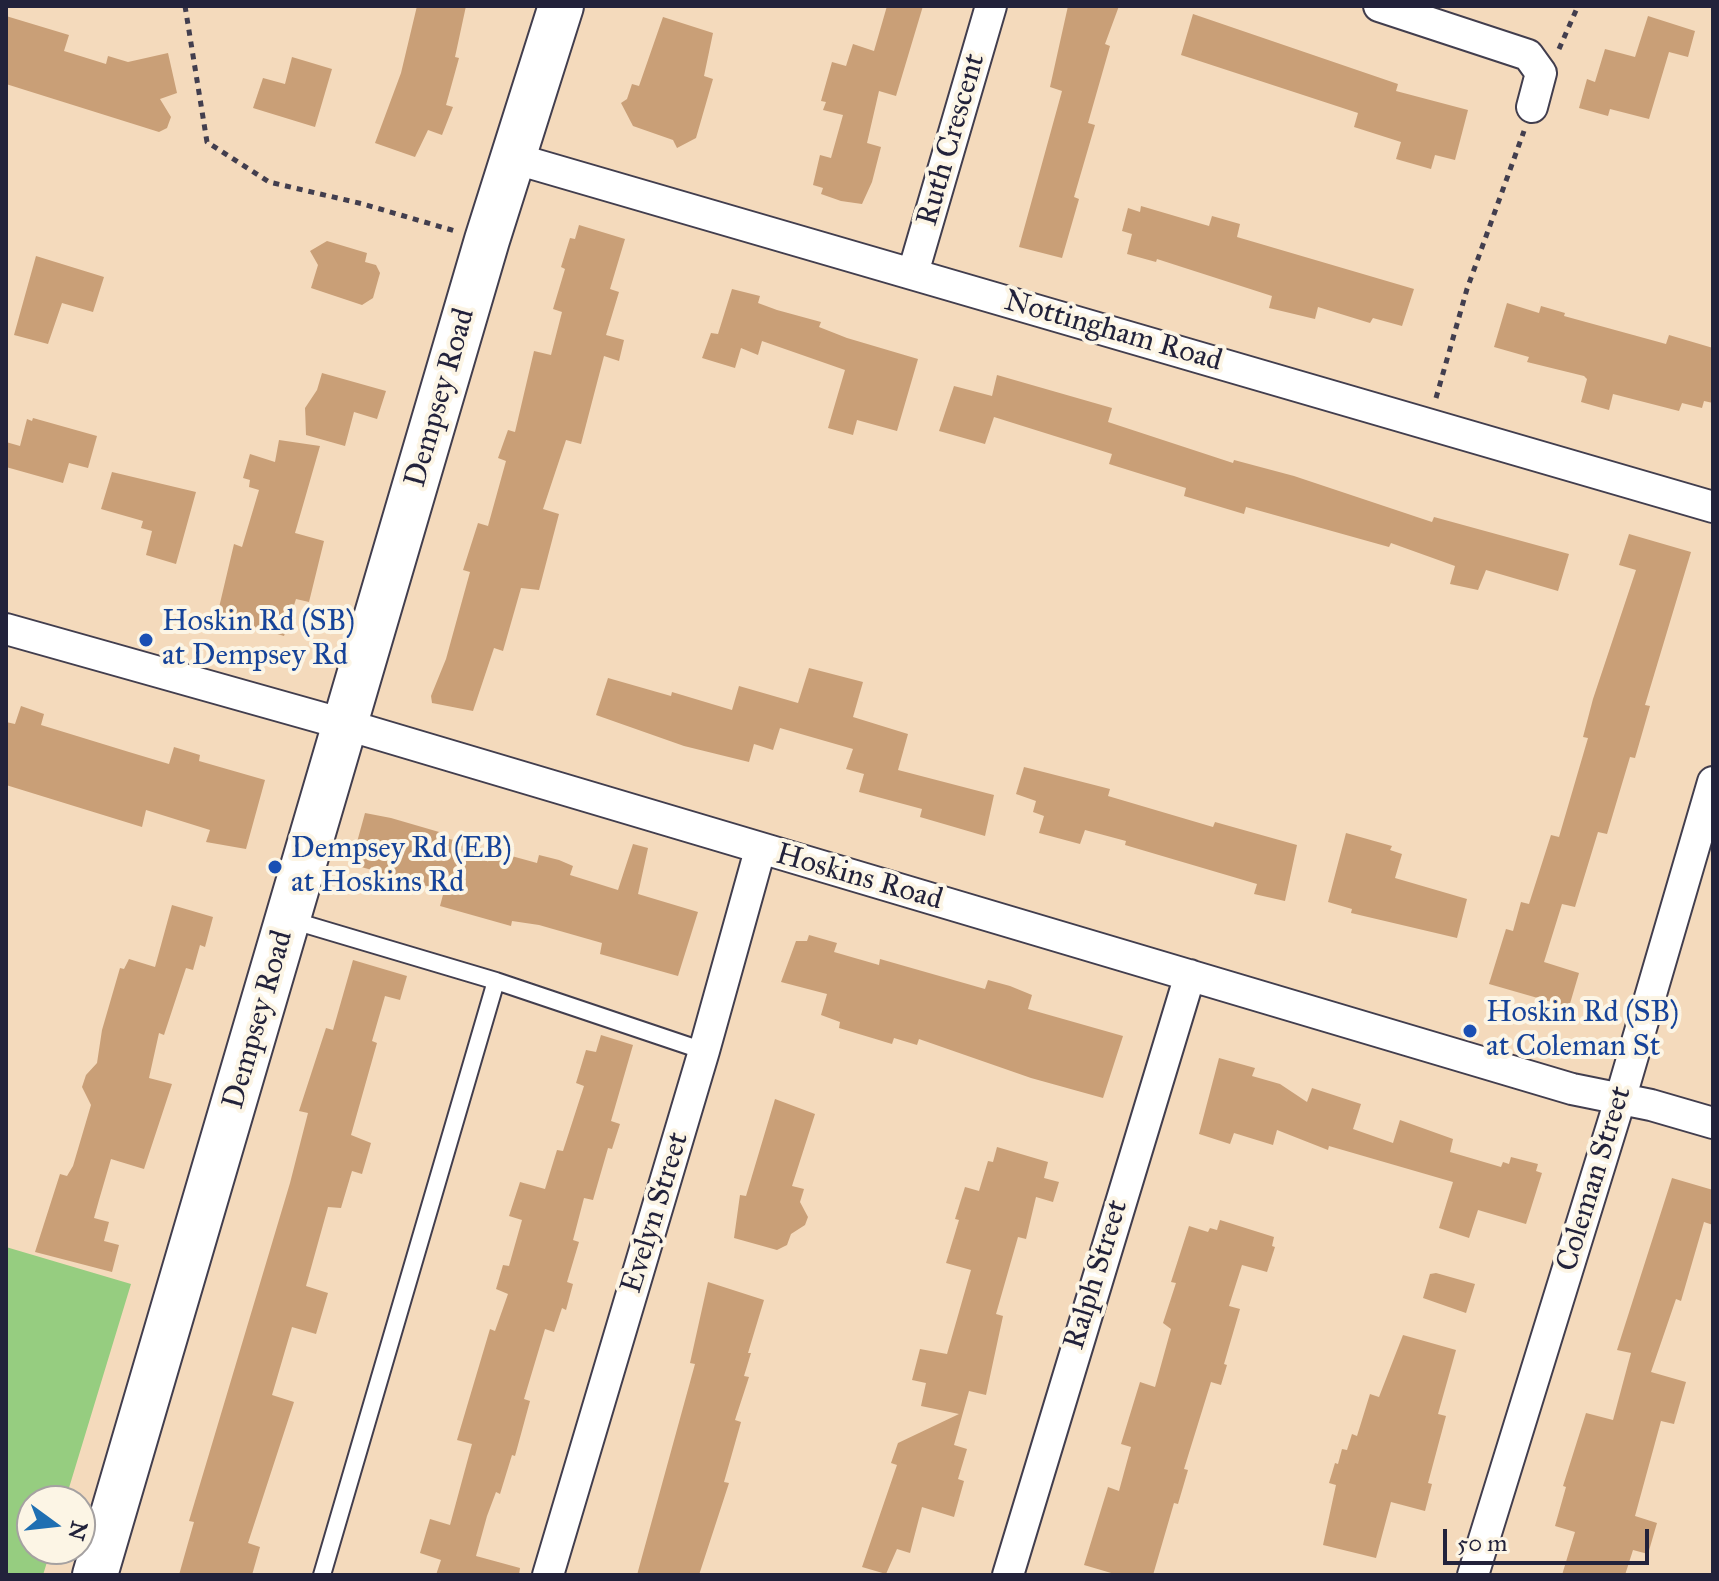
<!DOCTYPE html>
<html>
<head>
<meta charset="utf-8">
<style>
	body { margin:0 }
	#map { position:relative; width:1719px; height:1581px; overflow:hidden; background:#f4dabc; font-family:"IM FELL Great Primer",serif }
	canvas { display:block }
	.frame { position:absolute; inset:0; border:8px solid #22223b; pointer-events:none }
	.north { position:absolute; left:16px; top:1485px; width:80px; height:80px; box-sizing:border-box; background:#fcf5e5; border:2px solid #a5a1a1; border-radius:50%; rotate:105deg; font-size:22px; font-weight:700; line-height:32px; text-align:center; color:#22223b }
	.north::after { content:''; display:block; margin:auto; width:28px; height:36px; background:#1f6fb2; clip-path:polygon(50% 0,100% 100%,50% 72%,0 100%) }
	.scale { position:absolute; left:1443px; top:1529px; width:206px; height:36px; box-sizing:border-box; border:4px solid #22223b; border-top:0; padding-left:10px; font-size:24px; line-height:28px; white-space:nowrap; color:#22223b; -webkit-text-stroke:6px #fcf5e5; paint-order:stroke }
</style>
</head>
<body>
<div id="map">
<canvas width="1719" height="1581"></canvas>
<div class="frame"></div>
<div class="north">N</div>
<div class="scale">50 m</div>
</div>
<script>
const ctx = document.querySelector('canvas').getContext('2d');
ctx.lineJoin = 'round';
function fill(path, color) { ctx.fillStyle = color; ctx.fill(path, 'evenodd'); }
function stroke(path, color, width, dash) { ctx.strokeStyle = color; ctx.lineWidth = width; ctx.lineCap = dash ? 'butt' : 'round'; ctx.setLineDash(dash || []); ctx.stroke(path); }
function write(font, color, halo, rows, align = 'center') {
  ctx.font = font + ' "IM FELL Great Primer",serif'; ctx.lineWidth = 8; ctx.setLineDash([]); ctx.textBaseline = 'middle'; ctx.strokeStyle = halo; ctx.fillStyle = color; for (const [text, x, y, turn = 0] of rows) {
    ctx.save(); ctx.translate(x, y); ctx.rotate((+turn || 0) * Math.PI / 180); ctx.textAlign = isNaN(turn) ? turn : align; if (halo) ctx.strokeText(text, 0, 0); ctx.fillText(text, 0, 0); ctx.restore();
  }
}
const green = new Path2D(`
	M6 1247 131 1284 65 1501H32V1549H51L43 1575H6Z`);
const building = new Path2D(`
	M417 6H466L455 57 459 58 446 105 453 107 442 135 428 130 415 157 375 143 401 73Z
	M887 6H923L896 96 879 91 867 143 881 147 872 182 862 204 841 201 821 194 823 188 813 185 820 155 831 158 843 115 823 110 826 102 821 101 832 62 846 66 853 44 874 51Z
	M1068 6H1119L1105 44 1110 46 1088 123 1095 125 1074 197 1079 199 1062 258 1019 247 1062 91 1050 87Z
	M1193 14 1398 84 1396 91 1468 110 1455 160 1435 155 1431 169 1396 159 1401 142 1354 127 1358 113 1181 55Z
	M6 16 69 35 64 51 106 64 108 56 128 62 168 53 177 93 160 99 171 117 167 128 159 132 6 84Z
	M1648 16 1695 31 1688 57 1669 52 1649 119 1610 109 1608 116 1579 108 1587 79 1595 82 1605 49 1635 57Z
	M663 17 713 33 704 76 713 79 696 138 677 148 673 140 633 126 621 103 627 99 632 84 639 86Z
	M292 57 332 69 315 127 253 108 263 78 285 84Z
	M1141 206 1209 226 1212 216 1240 224 1237 237 1414 289 1402 326 1373 318 1370 323 1318 307 1315 319 1269 308 1272 296 1157 259 1156 262 1127 254 1132 234 1122 231 1128 208 1140 212Z
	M579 225 625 239 610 289 619 292 606 335 624 340 619 361 604 356 581 444 566 440 543 509 559 514 539 590 521 588 503 651 494 648 473 711 432 703 431 696 446 659 470 572 463 570 478 523 488 526 506 461 498 458 508 430 515 432 534 351 551 355 562 312 553 309 565 269 561 267 570 238 575 239Z
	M327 241 367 253 365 262 376 265 380 273 373 298 362 305 311 288 318 265 310 251Z
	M36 256 104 277 93 312 62 303 48 344 14 335Z
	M732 289 760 296 758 303 777 310 821 322 819 327 847 338 918 359 897 431 857 420 853 435 828 428 845 370 762 341 758 355 741 348 735 368 702 358 711 333 718 334Z
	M1507 303 1539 313 1541 306 1565 313 1564 316 1666 344 1669 335 1713 348V403L1704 401 1702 408 1682 403 1679 411 1613 394 1609 410 1581 402 1587 379 1584 376 1527 362 1529 357 1494 347Z
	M322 373 386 391 377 419 354 412 345 446 306 435 305 408 317 390Z
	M997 375 1112 408 1108 422 1233 463 1234 460 1294 476 1432 522 1434 517 1569 554 1558 591 1486 570 1478 590 1450 584 1455 566 1391 543 1389 547 1246 507 1244 514 1184 496 1186 488 1109 464 1112 454 994 417 985 444 939 431 954 386 992 396Z
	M33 418 97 436 88 468 69 463 63 483 6 467V442L20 446 27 419 32 421Z
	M279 440 320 446 295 533 324 541 309 602 296 599 284 636 217 616 234 544 242 547 259 490 249 487 250 480 243 478 250 454 275 462Z
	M112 472 196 492 176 564 146 555 152 531 141 528 143 521 101 509Z
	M1629 534 1691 552 1645 705 1650 706 1635 758 1630 757 1607 834 1598 832 1575 907 1562 904 1544 962 1579 973 1569 1007 1489 984 1506 929 1513 931 1521 902 1529 904 1551 835 1559 837 1588 738 1583 737 1593 699 1636 570 1619 565Z
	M809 668 863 682 853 717 908 734 898 770 994 795 985 836 920 817 922 809 859 792 864 774 846 769 853 749 780 728 773 750 754 744 749 762 684 746 596 715 608 678 671 696 672 692 732 710 739 686 798 703Z
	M21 706 44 714 41 725 129 752 169 764 174 747 200 755 199 761 265 780 246 849 206 842 210 830 146 810 142 827 6 785V722L15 724Z
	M1024 767 1110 789 1108 796 1213 827 1215 822 1297 845 1285 901 1254 894 1257 884 1125 845 1126 841 1085 830 1080 844 1039 833 1044 816 1033 812 1036 801 1016 794Z
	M365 813 391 818 446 834V838L537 863 539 855 559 860 573 866 570 875 618 890 633 844 648 848 638 894 698 912 678 976 600 954 602 943 539 925 512 921 511 926 440 906 444 891 351 864Z
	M1346 833 1392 846 1390 850 1402 854 1395 878 1467 899 1457 938 1351 913 1352 909 1328 902Z
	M172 905 213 917 205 947 200 945 193 970 186 968 164 1035 159 1033 149 1078 172 1084 144 1169 111 1159 99 1200 94 1218 109 1222 104 1241 119 1245 112 1272 35 1252 60 1174 67 1176 73 1166 91 1105 82 1087 86 1075 97 1063 102 1030 120 968 124 969 129 959 155 967Z
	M809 935 837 943 834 952 879 965 880 959 985 989 988 980 1010 986 1032 995 1028 1009 1123 1036 1103 1098 1031 1078 919 1039 917 1045 894 1038 892 1044 839 1028 840 1022 821 1015 827 994 781 982 796 941H807Z
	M353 960 407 976 400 1000 385 996 372 1041 377 1043 351 1135 371 1143 362 1174 352 1171 341 1208 328 1207 306 1286 328 1293 316 1334 292 1327 272 1395 294 1402 248 1543 260 1547 252 1575H179L194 1522 189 1521 290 1183 308 1113 299 1111 326 1028 333 1030Z
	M601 1035 633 1045 611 1121 620 1124 612 1149 608 1148 593 1200 584 1198 573 1240 579 1242 567 1282 573 1284 566 1310 562 1308 554 1332 545 1329 524 1399 530 1401 515 1456 512 1455 500 1494 496 1492 487 1516 476 1556 520 1568 519 1575H436L441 1560 420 1553 430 1519 450 1525 472 1444 457 1440 490 1329 495 1331 508 1294 496 1289 503 1265 509 1266 522 1220 509 1216 520 1182 545 1189 557 1150 563 1151 584 1086 576 1083 586 1050 596 1052Z
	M1219 1058 1255 1068 1252 1076 1280 1084 1307 1102 1312 1088 1361 1104 1353 1129 1393 1143 1400 1120 1453 1139 1450 1152 1501 1167 1503 1162 1509 1164 1511 1157 1538 1164 1536 1171 1542 1173 1526 1224 1478 1210 1469 1238 1439 1228 1453 1182 1329 1146 1328 1150 1277 1130 1273 1145 1234 1133 1230 1144 1199 1134Z
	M775 1099 815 1114 792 1186 804 1189 800 1202 808 1217 805 1225 791 1234 787 1245 777 1250 734 1238 740 1195 746 1196Z
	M997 1147 1048 1162 1044 1178 1059 1182 1053 1202 1036 1197 1026 1239 1018 1237 996 1314 1003 1316 986 1395 969 1391 954 1445 967 1449 958 1479 964 1481 954 1517 922 1507 910 1553 897 1549 886 1574 862 1567 897 1465 891 1463 898 1443 959 1414 921 1406 926 1383 912 1380 920 1349 947 1354 971 1270 946 1263 959 1220 955 1219 965 1187 979 1191 988 1161 993 1162Z
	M1672 1178 1713 1190V1225L1704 1222 1681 1301 1676 1299 1651 1372 1686 1382 1674 1424 1661 1421 1635 1516 1657 1523 1648 1554 1633 1550 1625 1575H1562L1575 1532 1555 1526 1566 1487 1563 1486 1586 1413 1613 1420 1631 1353 1617 1350Z
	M1220 1220 1274 1237 1272 1246 1275 1247 1267 1272 1242 1265 1229 1306 1240 1309 1224 1364 1227 1365 1221 1385 1211 1382 1184 1469 1188 1470 1178 1504 1174 1503 1153 1575H1118L1084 1565 1108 1487 1119 1491 1131 1447 1121 1444 1140 1382 1155 1387 1171 1329 1163 1323 1176 1283 1171 1282 1189 1226 1208 1232 1210 1228 1217 1230Z
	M1436 1273 1475 1284 1466 1313 1423 1298 1430 1274Z
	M708 1282 764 1300 748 1353H751L744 1376 749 1377 735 1420 741 1422 724 1482 729 1483 699 1575H637L695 1364 690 1363Z
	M1403 1335 1456 1350 1438 1414 1446 1416 1428 1483 1432 1484 1425 1511 1391 1502 1376 1558 1323 1545 1336 1485 1329 1483 1335 1463 1338 1464 1342 1449 1347 1450 1352 1434 1357 1436 1370 1394 1379 1397Z`);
const path = new Path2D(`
	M185 6 207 142 269 182 363 204 455 231
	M1559 49 1578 6
	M1436 398 1467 289 1524 131`);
const lane = new Path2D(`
	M291 920 496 981 322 1575
	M496 981 704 1051`);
const street = new Path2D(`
	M1379 6 1528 55 1541 73 1532 107
	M513 158 1713 507
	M913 273 991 6
	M6 629 347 725 1572 1089 1651 1105 1713 1123
	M548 1575 704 1051 760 850
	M1008 1575 1190 975
	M1473 1575 1620 1100 1713 782`);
const secondary = new Path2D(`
	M95 1575 487 240 561 6`);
const markers = [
	[146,640,8,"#1a4fb4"],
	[275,867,8,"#1a4fb4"],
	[1470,1031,8,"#1a4fb4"]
];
const streetNames = [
	["Ruth Crescent",952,140,-74],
	["Nottingham Road",1113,332,16],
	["Dempsey Road",441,398,-74],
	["Hoskins Road",859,878,16],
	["Dempsey Road",259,1020,-74],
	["Coleman Street",1595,1179,-73],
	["Evelyn Street",656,1213,-73],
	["Ralph Street",1097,1275,-73]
];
const transitNames = [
	["Hoskin Rd (SB)",162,623],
	["at Dempsey Rd",162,657],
	["Dempsey Rd (EB)",291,850],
	["at Hoskins Rd",291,884],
	["Hoskin Rd (SB)",1486,1014],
	["at Coleman St",1486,1048]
];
fill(green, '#96cd80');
fill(building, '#c99f77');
stroke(lane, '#423e4e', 20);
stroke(street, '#423e4e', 34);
stroke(secondary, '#423e4e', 48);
stroke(path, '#423e4e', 5, [6, 6]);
stroke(lane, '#fff', 16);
stroke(street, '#fff', 30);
stroke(secondary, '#fff', 44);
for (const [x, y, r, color] of markers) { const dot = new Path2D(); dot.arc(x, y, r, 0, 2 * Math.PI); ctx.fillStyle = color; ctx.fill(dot); stroke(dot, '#fcf5e5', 3); }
write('30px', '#22223b', '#fcf5e5', streetNames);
write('30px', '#164399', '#fcf5e5', transitNames, 'left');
</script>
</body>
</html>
